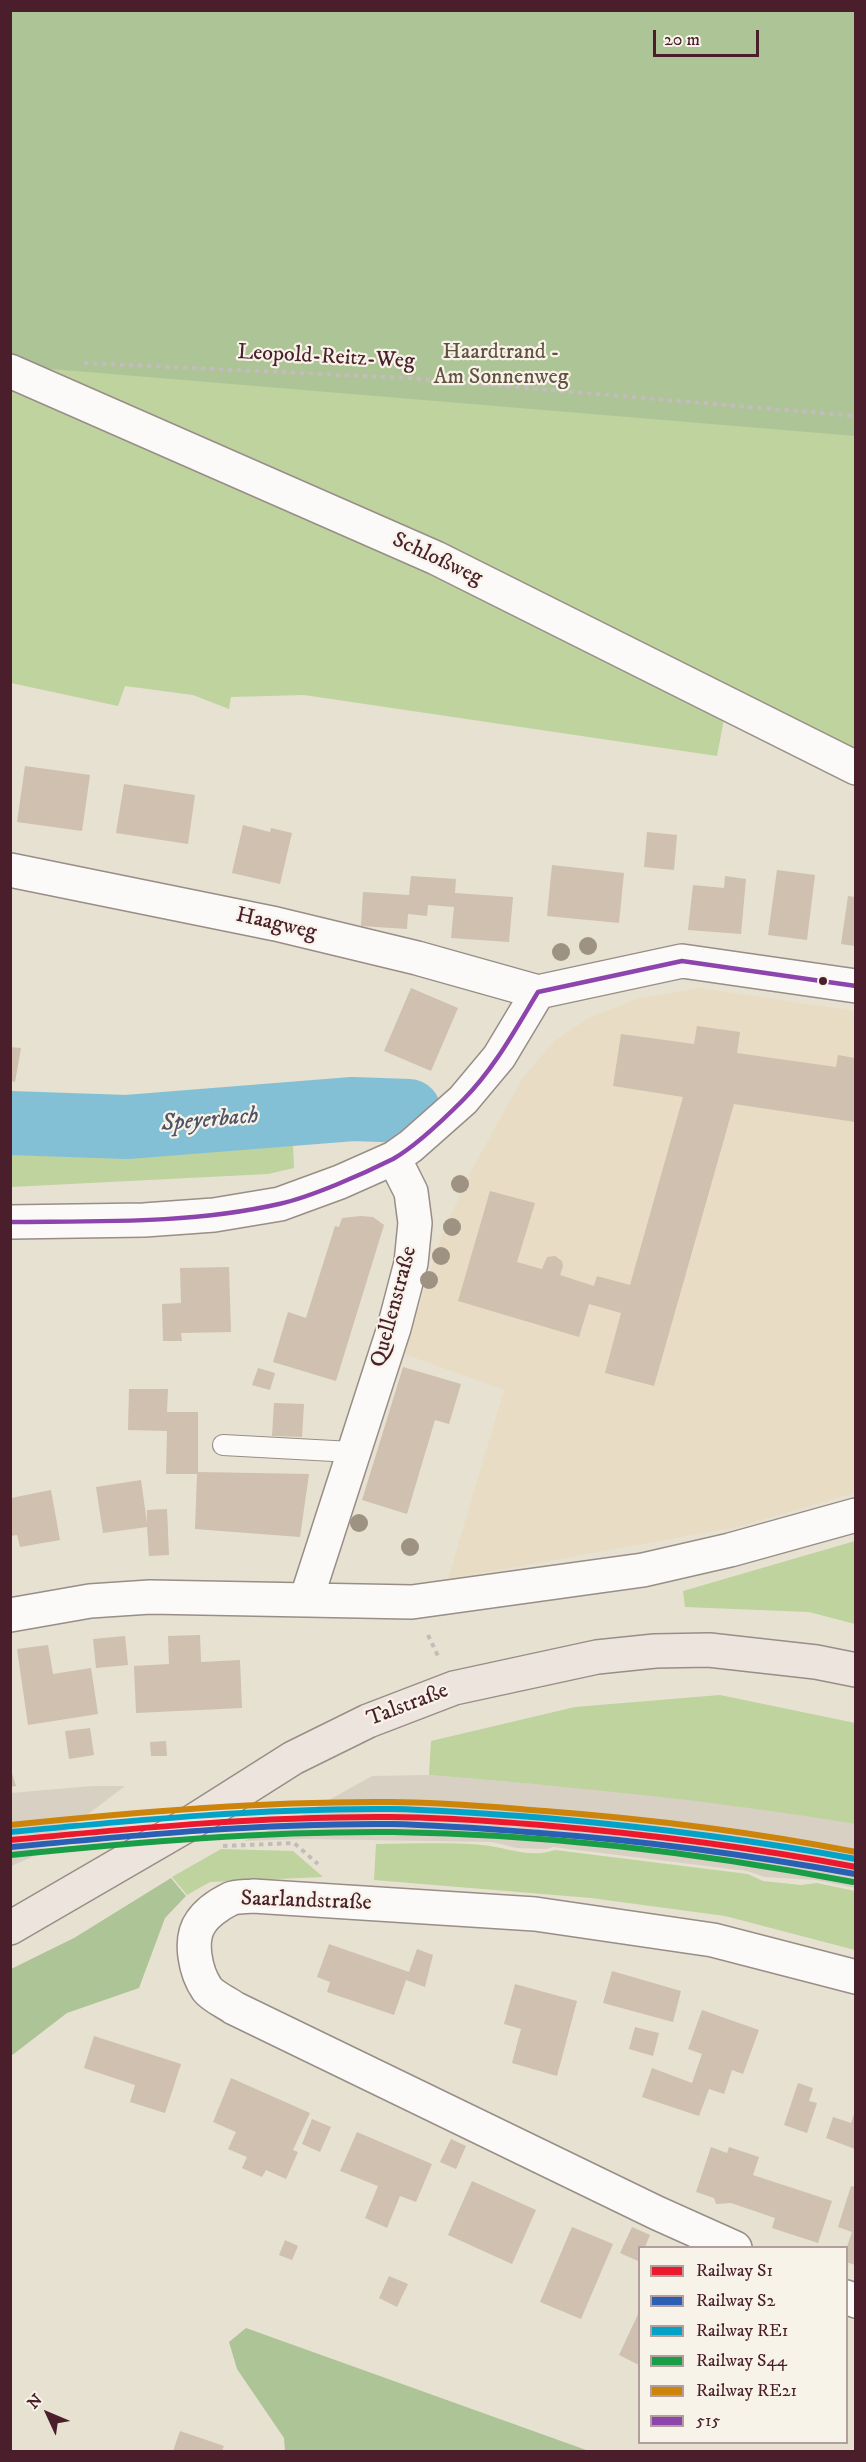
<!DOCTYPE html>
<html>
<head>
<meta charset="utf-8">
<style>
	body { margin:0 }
	#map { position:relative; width:866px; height:2462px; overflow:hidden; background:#e7e1d1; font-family:"IM FELL DW Pica",serif }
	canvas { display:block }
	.frame { position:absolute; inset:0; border:12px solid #4a1f2b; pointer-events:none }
	.legend { position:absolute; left:638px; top:2246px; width:210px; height:198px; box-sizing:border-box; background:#f7f3e8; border:2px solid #b29e9c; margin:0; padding:8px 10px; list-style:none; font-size:18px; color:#4a1f2b }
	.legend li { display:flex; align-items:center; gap:12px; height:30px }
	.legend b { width:30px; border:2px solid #b29e9c }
	.north { position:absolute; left:18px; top:2384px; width:60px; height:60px; -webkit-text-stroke:4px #f7f3e8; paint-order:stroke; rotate:314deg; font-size:16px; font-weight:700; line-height:24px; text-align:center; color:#4a1f2b }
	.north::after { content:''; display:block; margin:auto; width:21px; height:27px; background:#4a1f2b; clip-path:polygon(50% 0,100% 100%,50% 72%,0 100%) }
	.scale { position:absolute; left:653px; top:30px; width:106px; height:27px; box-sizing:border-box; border:3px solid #4a1f2b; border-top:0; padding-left:8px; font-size:18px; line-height:21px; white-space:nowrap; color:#4a1f2b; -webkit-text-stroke:4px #f7f3e8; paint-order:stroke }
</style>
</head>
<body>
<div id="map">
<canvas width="866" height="2462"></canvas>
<div class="frame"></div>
<ul class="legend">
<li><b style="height:8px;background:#ec192e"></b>Railway S1</li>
<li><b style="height:8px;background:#2960b5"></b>Railway S2</li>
<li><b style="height:8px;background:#04a2c6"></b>Railway RE1</li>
<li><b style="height:8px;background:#1a9d47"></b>Railway S44</li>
<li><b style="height:8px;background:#cc840b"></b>Railway RE21</li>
<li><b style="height:8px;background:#8e44ad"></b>515</li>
</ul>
<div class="north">N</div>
<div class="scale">20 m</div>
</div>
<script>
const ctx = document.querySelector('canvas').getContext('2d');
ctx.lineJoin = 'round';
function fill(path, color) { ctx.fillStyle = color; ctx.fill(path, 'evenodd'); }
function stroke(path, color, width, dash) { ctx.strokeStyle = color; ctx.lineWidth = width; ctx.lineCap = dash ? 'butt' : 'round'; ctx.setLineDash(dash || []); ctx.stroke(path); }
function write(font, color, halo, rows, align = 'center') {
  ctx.font = font + ' "IM FELL DW Pica",serif'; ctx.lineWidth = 4.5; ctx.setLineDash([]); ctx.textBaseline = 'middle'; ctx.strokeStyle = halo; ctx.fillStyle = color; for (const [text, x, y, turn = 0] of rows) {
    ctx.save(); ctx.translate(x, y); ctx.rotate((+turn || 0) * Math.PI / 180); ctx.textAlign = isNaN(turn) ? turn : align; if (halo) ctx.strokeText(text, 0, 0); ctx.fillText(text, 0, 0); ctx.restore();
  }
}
const built = new Path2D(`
	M699 988 855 1011V1493L737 1527 448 1579 504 1390 404 1354 441 1237 471 1171 522 1079 554 1041 590 1017 637 999Z`);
const industrial = new Path2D(`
	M429 1775 606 1790 768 1809 855 1824V1888L816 1880 765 1877 747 1871 553 1847 546 1849 517 1848 492 1842 304 1839 244 1841 297 1818 372 1776Z
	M93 1786H125L32 1857 11 1866V1793Z`);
const green = new Path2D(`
	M11 11H855V751L728 698 717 756 304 695 231 697 229 709 193 695 125 686 118 706 11 683Z
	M292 1125 294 1168 268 1174 11 1187V1136L128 1141Z
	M855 1541V1624L809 1612 685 1607 683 1591Z
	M720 1695 855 1723V1824C714 1800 572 1787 429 1775L431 1741 575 1707Z
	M376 1844C411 1844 447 1842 482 1845 507 1847 529 1859 555 1850L748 1874 763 1881 801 1885 817 1883 855 1891V1950L725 1916 591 1898 374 1880Z
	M221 1849 293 1851 323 1877 210 1882 187 1895 172 1877Z`);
const forest = new Path2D(`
	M10 11H855V436L51 369 11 363Z
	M171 1878 186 1896 165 1918 139 1988 67 2013 11 2056V1969L74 1938Z
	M246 2328 589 2451H285L284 2438 237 2369 229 2342Z`);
const river = new Path2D(`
	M10 1123 127 1127 353 1109 409 1111`);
const building = new Path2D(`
	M25 766 90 775 82 831 17 822Z
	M124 784 195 795 188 844 116 833Z
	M243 825 270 832 271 828 292 833 280 884 232 873Z
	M647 832 677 835 674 870 644 867Z
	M552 865 624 873 619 923 547 916Z
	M777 870 815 875 807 940 768 935Z
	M411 876 456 879 455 893 513 897 509 942 451 938 454 907 428 905 427 916 408 914 407 929 361 926 363 892 409 895Z
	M725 876 746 879 741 934 688 930 693 885 724 888Z
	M848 896 855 897V946L841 944Z
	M411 988 458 1008 431 1071 384 1051Z
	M697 1026 740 1032 737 1053 836 1067 838 1055 855 1058V1122L734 1104 654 1386 605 1373 621 1313 589 1304 579 1337 458 1301 490 1191 535 1203 517 1262 542 1269 547 1257 555 1256 562 1261 563 1266 560 1275 594 1286 597 1276 630 1285 683 1097 613 1086 621 1034 694 1044Z
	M10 1047 21 1048 15 1082 10 1081Z
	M361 1216 373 1217 384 1225 336 1381 273 1362 288 1312 306 1318 335 1226 339 1227 342 1218Z
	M229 1267 231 1332 181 1333 182 1341H163L162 1304 181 1303 180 1268Z
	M403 1367 461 1384 449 1424 435 1420 407 1514 362 1500Z
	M258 1368 275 1373 270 1390 252 1385Z
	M129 1389H168L167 1412H198V1472L309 1474 300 1537 195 1529 197 1474H166L167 1431 128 1430Z
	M274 1403 304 1404 302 1437 272 1436Z
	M141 1480 147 1523V1510L167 1509 169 1555 149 1556 147 1527 103 1533 96 1487Z
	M51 1490 60 1540 20 1547 17 1535 10 1536 11 1498Z
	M200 1635 201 1662 240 1660 242 1708 136 1713 134 1666 169 1664 168 1636Z
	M125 1636 128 1665 96 1668 93 1639Z
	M48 1645 53 1674 91 1668 98 1714 28 1725 17 1649Z
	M90 1728 94 1755 69 1759 65 1731Z
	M166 1741 167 1756H151L150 1742Z
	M10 1767 16 1786 10 1787Z
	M329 1944 409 1972 417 1949 433 1955 425 1987 406 1980 394 2015 327 1992 330 1982 317 1977Z
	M612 1971 681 1991 673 2022 603 2003Z
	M515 1984 577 2001 557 2076 512 2063 521 2029 504 2024Z
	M702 2010 759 2030 743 2074 732 2070 724 2094 709 2089 699 2116 642 2097 652 2068 692 2083 702 2054 688 2049Z
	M635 2027 659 2033 653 2056 629 2049Z
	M94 2036 181 2064 165 2113 130 2102 135 2085 84 2068Z
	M231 2078 310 2113 293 2150 298 2152 286 2179 266 2170 262 2177 242 2168 247 2157 228 2149 236 2132 213 2122Z
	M798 2083 813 2088 809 2101 817 2103 807 2133 784 2125Z
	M855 2111V2149L826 2138 833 2117 851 2123Z
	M312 2119 331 2127 320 2152 302 2144Z
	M357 2132 432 2164 416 2202 400 2196 387 2228 365 2218 378 2186 340 2171Z
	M451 2139 466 2146 456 2169 440 2162Z
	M711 2147 727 2153 729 2147 759 2157 753 2175 832 2201 818 2243 772 2228 775 2218 731 2203 716 2204 714 2198 696 2192Z
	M472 2181 536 2210 512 2264 448 2235Z
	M851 2186 855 2187V2265L846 2262V2250L852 2232 838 2227Z
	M572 2227 613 2244 581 2319 540 2302Z
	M632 2227 650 2235 645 2247H639L638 2261 620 2253Z
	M285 2240 298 2246 292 2260 279 2255Z
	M389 2276 408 2284 397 2307 379 2298Z
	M639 2312V2365L619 2355Z
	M180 2431 224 2446 222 2451H173Z`);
const path = new Path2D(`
	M84 363 407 378 856 416
	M428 1635 439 1658
	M223 1846 294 1843 318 1864`);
const lane = new Path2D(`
	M223 1445 352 1452`);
const street = new Path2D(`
	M10 371 436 558 856 768
	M10 870 276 924 417 958 538 992 682 961 856 986
	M10 1222 144 1220 214 1215 280 1204 340 1182 394 1158 411 1146 463 1100 499 1057 538 992
	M306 1600 394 1328 411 1263 415 1223 411 1192 394 1158
	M10 1615 90 1601 150 1597 412 1602 643 1570 730 1550 856 1515
	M735 2248 657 2213 234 2008C226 2002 213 1997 207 1989 196 1973 188 1940 201 1922 207 1913 220 1904 230 1899 237 1896 246 1897 253 1896L535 1914 713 1940 856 1977
	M846 2297 856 2301`);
const primary = new Path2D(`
	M10 1928 184 1827 293 1758 368 1721 454 1688 597 1657 655 1651 709 1650 816 1662 856 1670`);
const bus1 = new Path2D(`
	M538 992 682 961 856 986
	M10 1222C99 1221 191 1224 279 1204 311 1197 363 1174 393 1159 416 1146 444 1119 463 1100 494 1069 515 1030 538 992`);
const rail1 = new Path2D(`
	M10 1840C137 1828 264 1816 391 1817 441 1817 491 1821 541 1825 646 1834 751 1847 856 1867`);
const rail2 = new Path2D(`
	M11 1847C137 1835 264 1823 391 1824 441 1825 490 1829 540 1833 646 1841 750 1855 855 1874`);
const rail3 = new Path2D(`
	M10 1832C137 1820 264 1808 391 1809 443 1810 494 1814 545 1818 649 1827 753 1840 856 1859`);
const rail4 = new Path2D(`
	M11 1855C138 1842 265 1831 393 1832 547 1834 702 1853 853 1882`);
const rail5 = new Path2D(`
	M10 1825C137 1812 264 1801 391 1802 443 1802 494 1807 545 1811 649 1819 753 1832 856 1852`);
const trees = [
	[588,946],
	[561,952],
	[460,1184],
	[452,1227],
	[441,1256],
	[429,1280],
	[359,1523],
	[410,1547]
];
const markers = [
	[823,981,5,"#4a1f2b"]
];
const parkNames = [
	["Haardtrand -",501,353],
	["Am Sonnenweg",501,378]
];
const streetNames = [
	["Leopold-Reitz-Weg",326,358,3],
	["Schloßweg",437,560,25],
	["Haagweg",276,925,13],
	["Quellenstraße",395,1307,-75],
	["Talstraße",408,1706,-21],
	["Saarlandstraße",306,1902,2]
];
const waterNames = [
	["Speyerbach",210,1121,-5]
];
fill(built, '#e9dcc4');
fill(industrial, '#d8d0c3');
fill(green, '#bed39e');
fill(forest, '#adc496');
stroke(river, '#84c0d5', 64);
fill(building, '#cfc0af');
stroke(lane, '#988d87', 22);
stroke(street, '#988d87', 36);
stroke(primary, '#988d87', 36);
stroke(path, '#c2bcbb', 4, [4.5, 4.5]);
stroke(lane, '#fbfaf8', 20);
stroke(street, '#fbfaf8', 33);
stroke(primary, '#ede5dd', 33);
stroke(bus1, '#8e44ad', 4.5);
stroke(rail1, '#ec192e', 6);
stroke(rail2, '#2960b5', 6);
stroke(rail3, '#04a2c6', 6);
stroke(rail4, '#1a9d47', 6);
stroke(rail5, '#cc840b', 6);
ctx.fillStyle = '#9e9282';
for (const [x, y] of trees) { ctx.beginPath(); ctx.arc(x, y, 9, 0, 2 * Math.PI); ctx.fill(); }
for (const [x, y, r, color] of markers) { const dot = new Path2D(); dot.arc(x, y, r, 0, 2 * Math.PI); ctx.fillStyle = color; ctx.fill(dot); stroke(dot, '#f7f3e8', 2); }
write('22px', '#635241', '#f7f3e8', parkNames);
write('22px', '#4a1f2b', '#f7f3e8', streetNames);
write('italic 24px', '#505267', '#f7f3e8', waterNames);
</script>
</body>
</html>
